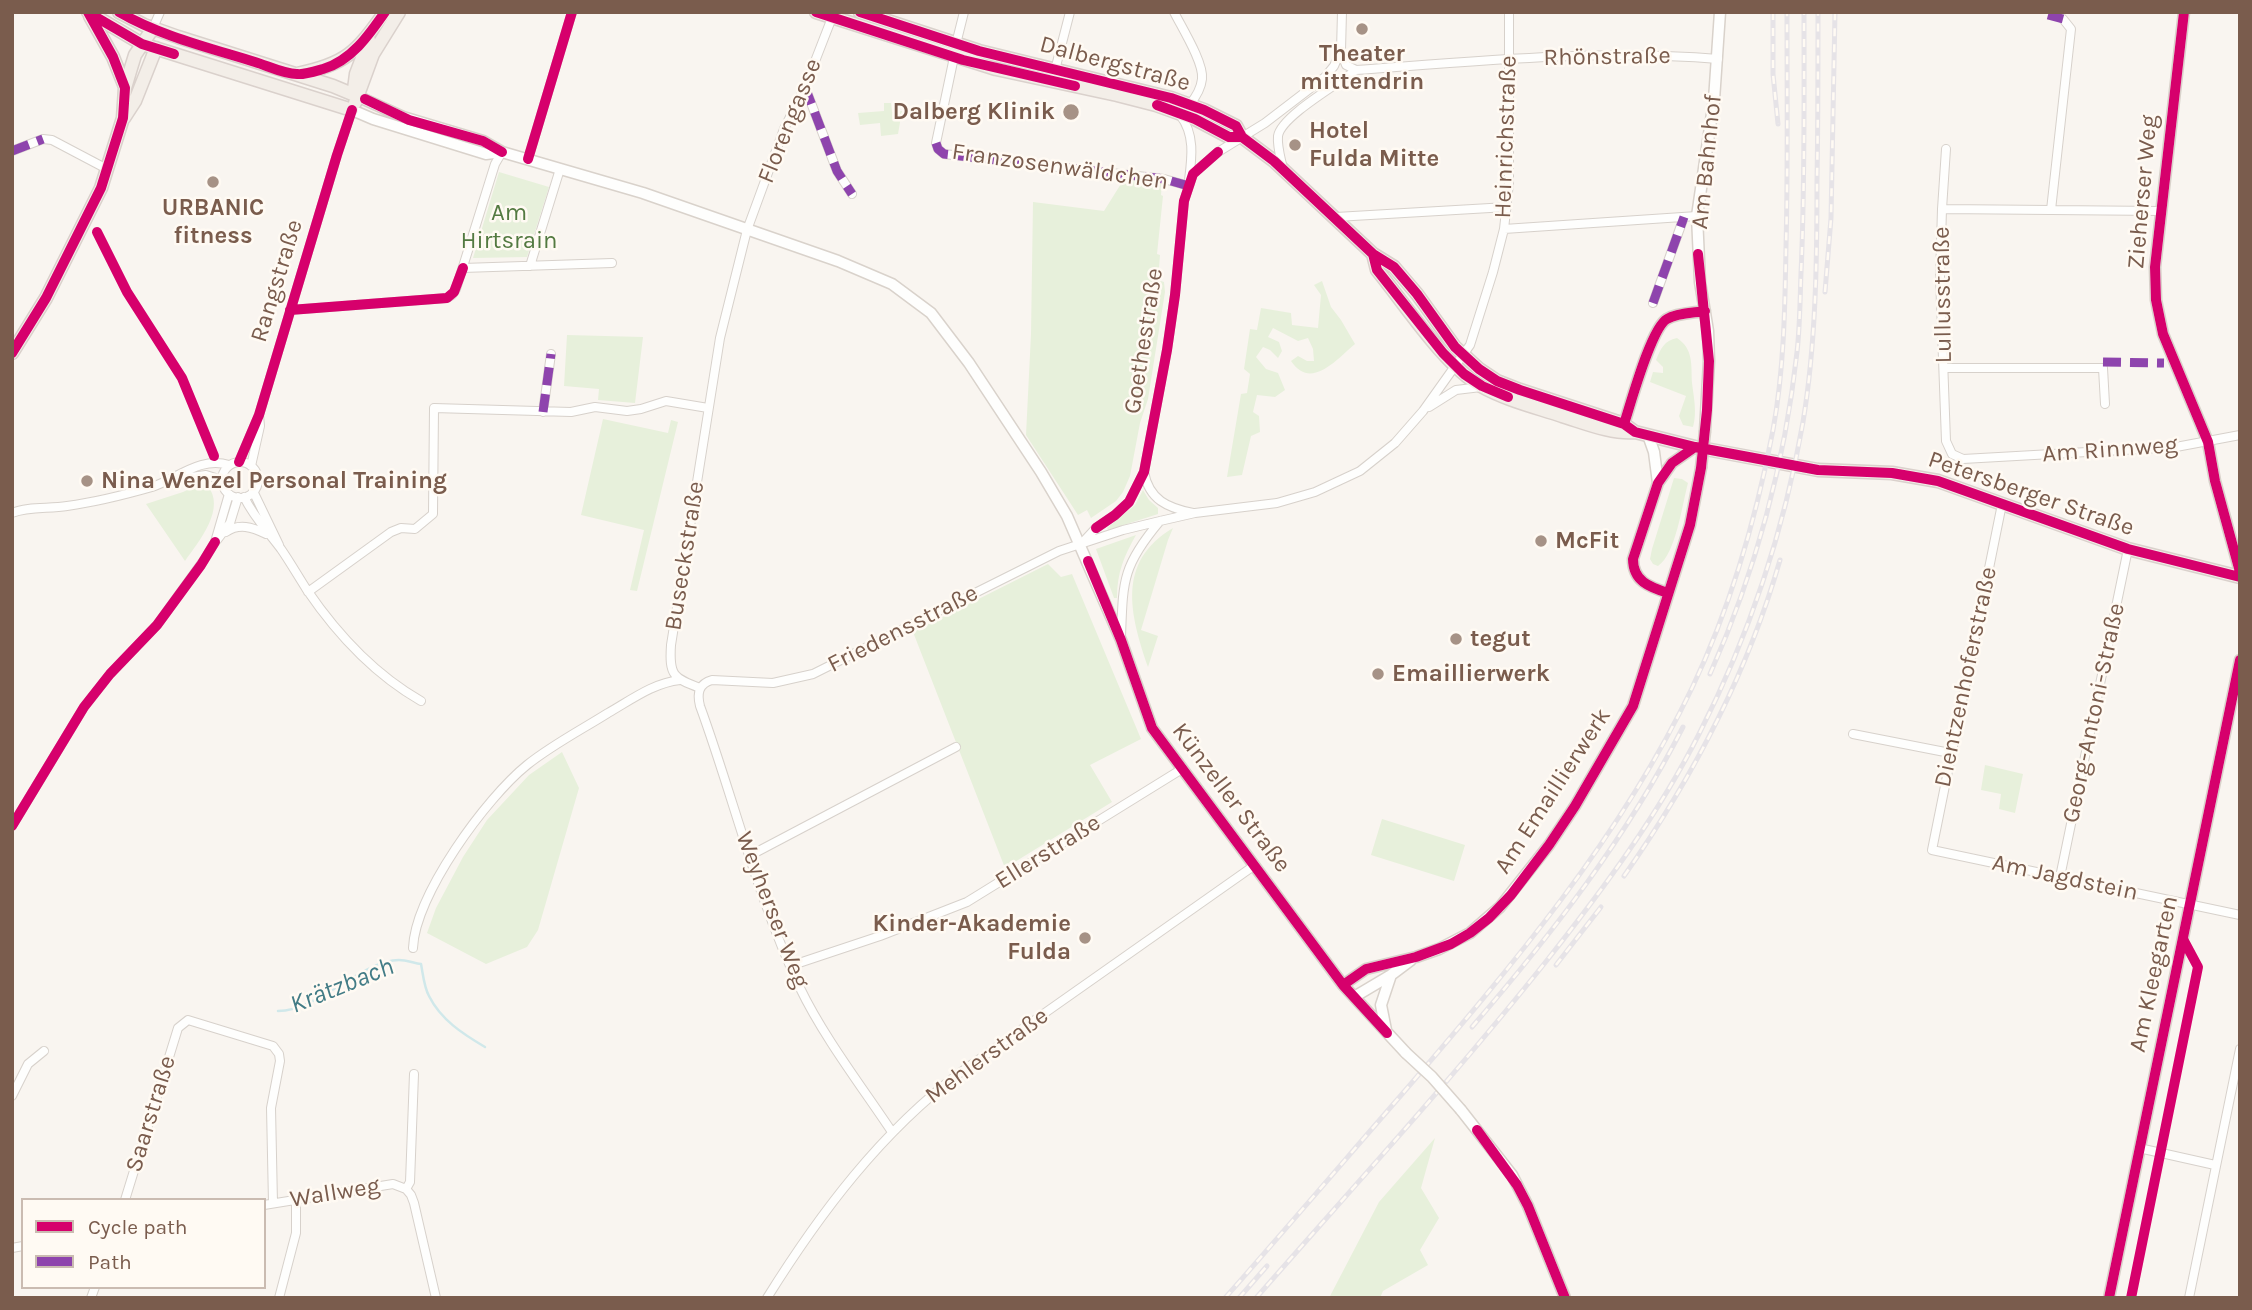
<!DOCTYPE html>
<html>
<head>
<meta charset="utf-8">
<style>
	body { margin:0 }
	#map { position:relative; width:2252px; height:1310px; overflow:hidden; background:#f9f5f0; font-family:Karla,sans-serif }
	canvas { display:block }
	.frame { position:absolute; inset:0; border:14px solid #7a5c4d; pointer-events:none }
	.legend { position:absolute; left:21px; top:1198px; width:245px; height:91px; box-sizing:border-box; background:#fffaf3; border:2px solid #cabbb1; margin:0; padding:9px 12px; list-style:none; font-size:21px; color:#7a5c4d }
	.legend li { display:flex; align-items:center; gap:14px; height:35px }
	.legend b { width:35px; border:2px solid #cabbb1 }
</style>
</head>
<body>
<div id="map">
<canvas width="2252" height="1310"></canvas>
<div class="frame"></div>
<ul class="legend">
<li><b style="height:9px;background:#d6006c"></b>Cycle path</li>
<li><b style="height:9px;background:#8e44ad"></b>Path</li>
</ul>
</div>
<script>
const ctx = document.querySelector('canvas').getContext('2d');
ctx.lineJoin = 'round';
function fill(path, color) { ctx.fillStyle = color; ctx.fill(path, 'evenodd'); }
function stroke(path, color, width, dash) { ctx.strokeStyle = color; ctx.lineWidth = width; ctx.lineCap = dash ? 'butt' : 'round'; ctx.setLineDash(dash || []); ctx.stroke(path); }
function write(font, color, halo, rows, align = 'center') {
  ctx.font = font + ' Karla,sans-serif'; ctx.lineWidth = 5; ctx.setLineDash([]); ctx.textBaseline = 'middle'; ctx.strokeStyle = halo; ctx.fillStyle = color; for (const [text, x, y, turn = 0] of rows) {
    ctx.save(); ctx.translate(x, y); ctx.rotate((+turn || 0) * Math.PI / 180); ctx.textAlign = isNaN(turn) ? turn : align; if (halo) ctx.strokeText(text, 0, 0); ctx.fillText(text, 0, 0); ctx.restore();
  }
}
const green = new Path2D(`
	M884 103H891L892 112 902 111 898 134 881 136 880 123 860 125 858 113 884 111Z
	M499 172 549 187 527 257 473 258Z
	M1124 179 1162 183 1161 195 1163 196 1157 254 1160 255 1158 280 1164 282 1165 292 1148 399 1140 423 1130 476 1123 492 1116 501 1091 518 1087 510 1078 515 1026 435 1031 334 1033 202 1104 211Z
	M1322 281 1331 307 1341 320 1355 344C1337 359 1311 391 1291 361L1298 356 1307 361H1314L1313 349 1308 338 1298 341 1273 328 1268 337 1279 342 1282 351 1278 358 1270 350 1263 347 1256 357 1266 369 1278 373 1285 390 1275 397 1257 395 1253 412 1259 416 1260 432 1251 436 1242 475 1227 477 1241 394 1247 393 1250 374 1244 369 1250 329 1257 330 1261 308 1291 313 1292 325 1318 328 1321 295 1314 285Z
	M567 335 643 337 635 403 598 400 599 389 564 386Z
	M1677 338C1694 349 1691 366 1692 383 1694 399 1697 412 1693 427L1683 425 1679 416 1686 396 1650 382 1653 372 1663 373V367L1656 360C1661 348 1664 341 1677 338Z
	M603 419 668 433 671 420 678 422 637 591 630 590 644 530 581 515Z
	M1674 478 1682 479 1688 483C1682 505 1676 554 1658 566L1653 564 1650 559 1652 549Z
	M200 484 207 485C227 508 199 541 185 561L146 504 183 492Z
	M1143 490 1149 500 1158 508V514L1108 530 1107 528 1135 505Z
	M1173 528 1168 540 1141 630 1158 636 1148 667C1130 614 1116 562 1173 528Z
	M1136 535C1124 556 1117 573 1117 598H1114L1096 549Z
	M1048 564 1061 577 1072 574 1141 739 1090 765 1112 802 1005 868 913 632Z
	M562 752 579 788 538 930 527 947 486 964 427 933 436 908 463 857 487 820 529 775Z
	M1985 765 2023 774 2015 813 1999 809 2001 794 1981 790Z
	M1382 819 1465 845 1454 881 1371 855Z
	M1435 1138 1421 1188 1439 1218 1420 1250 1428 1265 1383 1291 1380 1298H1329L1379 1202Z`);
const stream = new Path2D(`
	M278 1011C320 1010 362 960 399 960 406 960 414 963 421 964 423 974 424 987 429 996 441 1020 463 1034 485 1047`);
const street = new Path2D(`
	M1174 12C1182 28 1204 63 1202 79 1201 88 1195 98 1190 104
	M153 28 160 12
	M956 44 964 12
	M1341 51 1346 65 1356 70C1477 61 1598 49 1718 59
	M954 57 936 143 938 149 944 154 1164 179 1189 186
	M1054 74 1070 12
	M805 87 837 171 852 194
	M1180 115C1195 134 1192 157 1189 180
	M1946 149 1942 209 1940 277 1946 441 1952 454 1963 459 2176 447 2240 435
	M12 151 43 139 52 140 107 169
	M528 159 572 12
	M1283 169C1281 159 1277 147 1278 136 1281 116 1340 83 1356 70
	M1942 209 2160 211
	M2051 210 2071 29 2063 19
	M1336 217 1507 207
	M1504 229 1697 216
	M530 266 560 169
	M463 268 612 263
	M1653 303 1684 217
	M290 310 447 298 452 295 456 289 495 164 502 152
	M1944 368H2103L2105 404
	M1429 407 1456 390 1481 387
	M543 412 551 354
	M239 462 259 415 337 155 352 110
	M222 480a18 18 0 1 1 36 0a18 18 0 1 1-36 0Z
	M251 466 260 426 259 415
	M1144 472C1149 500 1168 508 1193 513
	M176 479 206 475 222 480
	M253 491 279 545
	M244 497C255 519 267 530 281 549 290 562 298 576 307 590 337 634 374 674 421 701
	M2002 504 1932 850 2240 915
	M12 513C28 506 49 509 67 506 96 502 124 495 152 487 178 478 201 456 229 465
	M226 532C239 523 252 527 266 534
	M217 540 230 523 238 497
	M1083 542 1096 528 1115 515 1129 502 1144 472 1167 350 1175 295 1184 201 1193 174 1218 152 1265 123 1325 77 1334 66 1341 50 1342 12
	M308 592 391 532 401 528 415 529 433 514 434 408 571 412 595 407 627 411 641 409 666 401 708 408
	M1121 637C1123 581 1122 566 1160 521
	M700 688C673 678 669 675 671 645L720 338 747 230 784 129 805 87 833 15
	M1853 734 1950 753
	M12 826 84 707 110 674 157 625 204 560 215 542 229 494
	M749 856 956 747
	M2060 877 2128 549
	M413 948C415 895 486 798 527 765 552 745 581 730 608 713 631 700 653 683 680 680
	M790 966 880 936 967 902 1182 769
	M12 1096 28 1064 44 1051
	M892 1132C862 1087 823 1036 800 988 757 898 734 799 700 706 697 694 698 684 712 680L773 683 813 674 1059 551 1123 530 1160 521 1195 513 1277 503 1315 492 1360 471 1395 443 1423 411 1470 345 1493 272 1504 229 1509 183V12
	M2139 1148 2215 1165
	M406 1189 410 1182 414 1074
	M406 1189 411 1195 414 1203 436 1298
	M125 1200 178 1028 188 1020 273 1046 279 1054 280 1061 271 1108 273 1203
	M264 1205 393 1184 406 1189
	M12 1248 23 1246
	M91 1298 95 1287
	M279 1298 296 1233V1199
	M767 1298C820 1213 881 1132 961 1072L1255 865
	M2189 1298 2240 1049`);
const secondary = new Path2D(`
	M2184 12 2155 267 2156 300 2163 334 2208 442 2215 481 2240 572
	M357 96 403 117 483 141 502 152 643 193 838 261 892 284 931 313 969 363 1041 472 1067 516 1121 640 1152 728 1343 985 1406 1053
	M352 110 373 119 486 154 502 152
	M1624 424C1631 403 1651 328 1667 319 1677 313 1693 313 1705 311
	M1705 431 1709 361 1708 331 1700 282 1697 216 1714 100 1720 12
	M1648 435 1654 452 1658 483
	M1668 593C1649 587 1633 581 1633 559L1658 483 1672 463 1695 447
	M1343 985 1366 969 1416 957 1439 949 1470 933 1500 907 1549 845 1575 806 1633 706 1690 525 1701 468
	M1354 997 1391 975 1411 960
	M1386 1030 1381 1005 1391 975
	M1461 1110 1512 1175 1528 1206 1565 1298
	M2109 1298 2240 660`);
const primary = new Path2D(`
	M88 12 142 44 352 110
	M119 12 144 25 178 37 333 86 357 96
	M816 12 996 69 1117 95 1156 105 1195 119 1229 137H1242
	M860 12 979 51 1171 98 1204 110 1236 126 1242 137 1274 161 1373 254 1394 267 1417 294 1455 347 1479 369 1497 381 1520 390 1624 424 1635 432 1695 447 1818 470 1892 473 1938 481 2128 549 2240 577
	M90 16 113 57 125 87
	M297 74C346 64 356 53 385 12
	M354 89 356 74 369 40
	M355 103 373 54 399 12
	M124 118 135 101 156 48
	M1373 254 1377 270C1405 304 1444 365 1481 386 1506 400 1535 407 1562 416 1585 423 1611 434 1635 432
	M12 353 46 298 101 188 123 118 125 88 131 68 135 55 153 28`);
const rail = new Path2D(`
	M1773 12V74L1778 124
	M1825 292 1831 218 1835 12
	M1710 674C1755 573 1785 462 1797 352 1800 326 1800 299 1801 273 1805 186 1804 99 1804 12
	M1624 876C1692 779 1747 675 1780 560
	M1556 965 1601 907
	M1472 1027C1552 934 1627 837 1683 727
	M1225 1298C1285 1230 1344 1161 1403 1093 1511 967 1620 839 1692 688 1731 606 1756 519 1773 430 1784 370 1785 308 1786 247 1788 169 1787 90 1787 12
	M1239 1298 1267 1266
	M1256 1298C1354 1186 1455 1076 1548 959 1604 888 1658 815 1699 734 1749 636 1784 531 1803 422 1816 343 1817 261 1817 181 1818 125 1818 68 1818 12`);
const secondaryBridge = new Path2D(`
	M1701 468 1705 431
	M1406 1053 1432 1077 1461 1110`);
const quiet = new Path2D(`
	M2048 15 2063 19
	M805 87 837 171 852 194
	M936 143 938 149 944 154 1164 179 1189 186
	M12 151 43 139
	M1653 303 1684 217
	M2103 362 2164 363
	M543 412 551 354`);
const cycleway = new Path2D(`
	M119 12C160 36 210 48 255 62 268 66 284 74 297 74 304 75 316 71 323 69 351 61 369 35 385 12
	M816 12 963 60 1075 86
	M860 12 979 51 1171 98 1204 110 1236 126 1242 137 1274 161 1373 254 1394 267 1417 294 1455 347 1479 369 1497 381 1520 390 1624 424 1635 432 1695 447 1818 470 1892 473 1938 481 2128 549 2240 577
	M2184 12 2155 267 2156 300 2163 334 2208 442 2215 481 2240 572
	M89 13 142 44 174 54
	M365 99 409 120 483 141 502 152
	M1157 105 1195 119 1229 137H1242
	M528 159 572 12
	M97 232 127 292 182 378 214 456
	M1373 254 1377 270 1443 353 1464 374 1482 386 1508 397
	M290 310 447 298 454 292 463 268
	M12 353 46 298 101 188 123 118 125 88 113 57 88 12
	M1624 424C1631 403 1651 328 1667 319 1677 313 1693 313 1705 311
	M239 462 259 415 337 155 352 110
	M1096 528 1115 515 1129 502 1144 472 1167 350 1175 295 1184 201 1193 174 1218 152
	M1088 561 1121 640 1152 728 1343 985 1387 1033
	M1668 593C1649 587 1633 581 1633 559L1658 483 1672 463 1695 447
	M12 826 84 707 110 674 157 625 201 565 215 542
	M1343 985 1366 969 1416 957 1451 944 1470 933 1489 918 1511 895 1549 845 1575 806 1633 706 1690 525 1701 468 1707 410 1709 361 1698 254
	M1477 1130 1517 1185 1528 1206 1565 1298
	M2109 1298 2240 660
	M2131 1298 2198 967 2183 939`);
const markers = [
	[1362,29,7,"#a69286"],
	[1071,112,9,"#a69286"],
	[1295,145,7,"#a69286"],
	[213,182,7,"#a69286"],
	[87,481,7,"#a69286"],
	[1541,541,7,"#a69286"],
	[1456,639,7,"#a69286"],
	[1378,674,7,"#a69286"],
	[1085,938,7,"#a69286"]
];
const poiNames = [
	["Theater",1362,54,"center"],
	["mittendrin",1362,82,"center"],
	["Dalberg Klinik",1055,112,"right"],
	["Hotel",1309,131],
	["Fulda Mitte",1309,159],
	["URBANIC",213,208,"center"],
	["fitness",213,236,"center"],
	["Nina Wenzel Personal Training",101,481],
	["McFit",1555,541],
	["tegut",1470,639],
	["Emaillierwerk",1392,674],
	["Kinder-Akademie",1071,924,"right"],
	["Fulda",1071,952,"right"]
];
const streetNames = [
	["Rhönstraße",1607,57,-1],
	["Dalbergstraße",1115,64,15],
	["Florengasse",790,121,-68],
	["Heinrichstraße",1506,137,-88],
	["Am Bahnhof",1707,162,-84],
	["Franzosenwäldchen",1060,167,8],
	["Zieherser Weg",2143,192,-85],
	["Rangstraße",277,281,-73],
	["Lullusstraße",1943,295,-91],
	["Goethestraße",1144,341,-81],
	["Am Rinnweg",2110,450,-4],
	["Petersberger Straße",2031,494,19],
	["Buseckstraße",685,556,-81],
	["Friedensstraße",903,629,-27],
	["Dientzenhoferstraße",1966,677,-78],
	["Georg-Antoni-Straße",2094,713,-78],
	["Am Emaillierwerk",1553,791,-57],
	["Künzeller Straße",1231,798,53],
	["Ellerstraße",1048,852,-32],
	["Am Jagdstein",2065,878,12],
	["Weyherser Weg",772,910,69],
	["Am Kleegarten",2154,974,-78],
	["Mehlerstraße",987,1056,-36],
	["Saarstraße",151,1114,-73],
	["Wallweg",335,1193,-9]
];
const parkNames = [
	["Am",509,213],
	["Hirtsrain",509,241]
];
const waterNames = [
	["Krätzbach",342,986,-22]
];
fill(green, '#e7f0db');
stroke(stream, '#d0e8ea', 2.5);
stroke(street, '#d7d1cb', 10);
stroke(secondary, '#d9d2cb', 13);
stroke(primary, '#dad1cc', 15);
stroke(street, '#fefefd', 8);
stroke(secondary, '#fefefd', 10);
stroke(primary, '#f3eee8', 12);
stroke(rail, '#e6e3e7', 5);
stroke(rail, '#fffaf3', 2.5, [8]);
stroke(secondaryBridge, '#d9d2cb', 13, []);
stroke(secondaryBridge, '#fefefd', 10);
stroke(quiet, '#8e44ad', 9, [18, 9]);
stroke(cycleway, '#d6006c', 10);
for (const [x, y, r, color] of markers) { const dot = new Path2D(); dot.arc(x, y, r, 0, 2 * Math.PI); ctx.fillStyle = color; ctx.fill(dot); stroke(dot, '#fffaf3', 2.5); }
write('bold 24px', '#7a5c4d', '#fffaf3', poiNames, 'left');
write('24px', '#7a5c4d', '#fffaf3', streetNames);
write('24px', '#537a41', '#fffaf3', parkNames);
write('italic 26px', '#437c86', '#fffaf3', waterNames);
</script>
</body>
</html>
